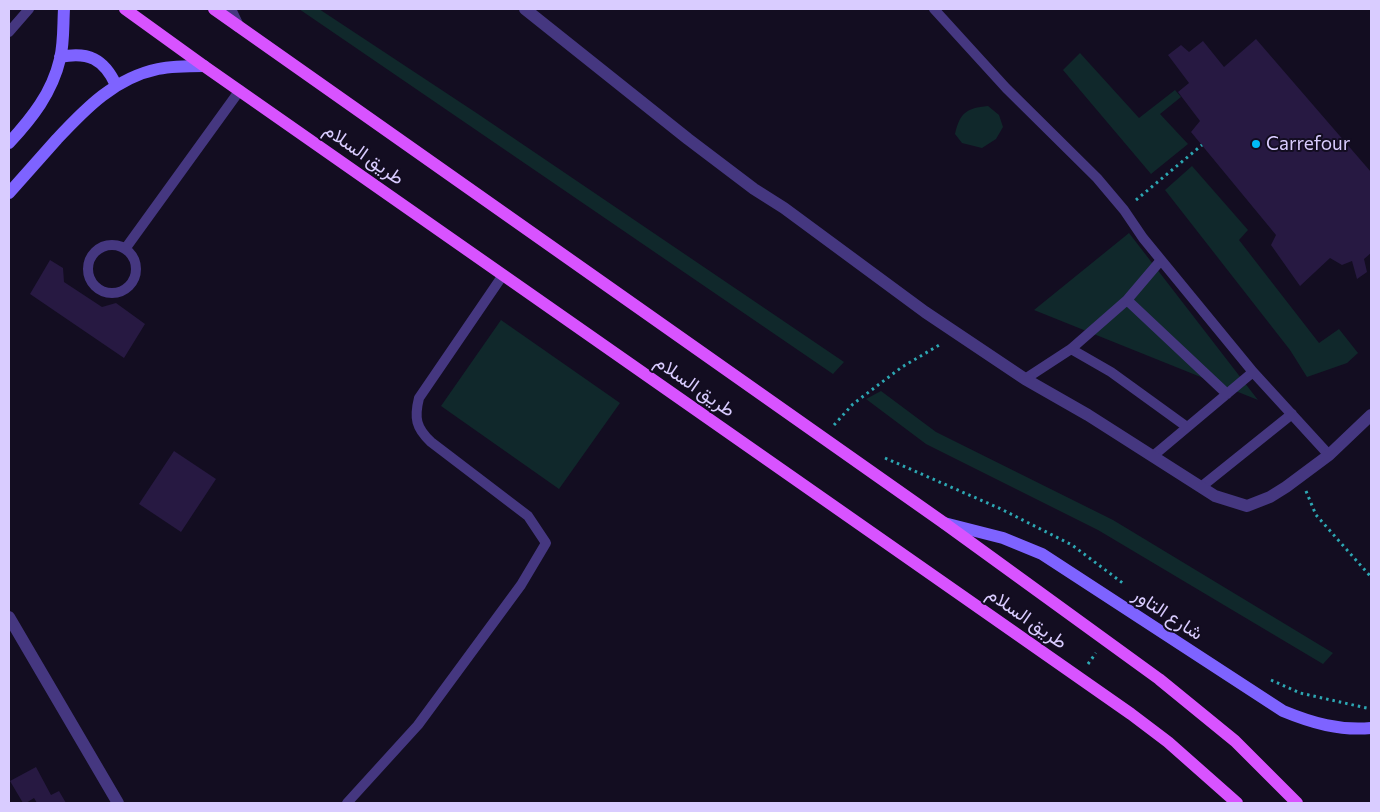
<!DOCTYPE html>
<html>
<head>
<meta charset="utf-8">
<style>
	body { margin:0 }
	#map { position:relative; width:1380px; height:812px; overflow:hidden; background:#130d21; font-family:Commissioner,sans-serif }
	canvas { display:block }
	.frame { position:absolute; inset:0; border:10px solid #d9ccff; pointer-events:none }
</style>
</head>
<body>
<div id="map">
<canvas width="1380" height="812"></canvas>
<div class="frame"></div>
</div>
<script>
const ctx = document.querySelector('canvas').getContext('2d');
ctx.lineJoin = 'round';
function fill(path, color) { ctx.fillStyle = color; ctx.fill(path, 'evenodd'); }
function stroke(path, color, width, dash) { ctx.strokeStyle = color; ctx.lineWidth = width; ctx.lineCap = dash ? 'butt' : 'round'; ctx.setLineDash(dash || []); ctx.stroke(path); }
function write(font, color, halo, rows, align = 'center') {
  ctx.font = font + ' Commissioner,Vazirmatn,sans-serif'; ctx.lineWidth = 4; ctx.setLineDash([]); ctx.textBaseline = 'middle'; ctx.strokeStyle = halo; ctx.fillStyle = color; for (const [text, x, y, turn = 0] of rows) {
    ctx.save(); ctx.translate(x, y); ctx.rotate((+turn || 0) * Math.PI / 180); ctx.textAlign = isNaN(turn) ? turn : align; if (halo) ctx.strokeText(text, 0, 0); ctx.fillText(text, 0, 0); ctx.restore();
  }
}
const green = new Path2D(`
	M299 9H319L478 114 844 362 833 374Z
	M1080 53 1139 118 1175 90 1181 97 1160 114 1188 144 1151 174 1063 70Z
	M988 106 999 115 1003 127 996 139 982 148 962 143 955 134C960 113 966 108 988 106Z
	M1192 166 1248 230 1239 240 1319 343 1339 329 1358 353 1347 363 1307 377 1290 350 1165 190Z
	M1129 233 1258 400 1034 310Z
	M501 320 620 403 559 489 441 406Z
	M881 391 936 432 1113 520 1333 653 1323 664 1098 530 926 444 866 399Z`);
const building = new Path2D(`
	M1256 39 1371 172V253L1364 259 1367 272 1357 279 1352 261 1342 265 1330 258 1300 286 1271 245 1276 235 1191 132 1200 121 1178 92 1189 83 1168 55 1181 45 1189 52 1203 41 1224 67Z
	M50 260 63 268 64 282 102 307 116 303 145 324 124 358 30 294Z
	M174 451 216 479 181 532 139 504Z
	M36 767 51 795 59 791 66 803H37L34 798 26 803H23L10 781Z`);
const path = new Path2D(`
	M1136 200 1202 145
	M834 425 853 404 902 367 941 344
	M885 458 1001 509 1072 545 1124 584
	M1306 491 1316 515 1371 577
	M1088 664 1096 653
	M1271 680 1300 693 1371 709`);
const lane = new Path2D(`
	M934 9 1006 88 1097 178 1124 210 1143 238 1253 372 1329 455
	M9 32 29 9
	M88 269a24 24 0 1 1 48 0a24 24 0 1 1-48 0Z
	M125 249 240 90
	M1127 300 1227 394
	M1071 349 1111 372 1187 427
	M1025 379 1071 349 1127 300 1161 260
	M1153 456 1253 372
	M1201 487 1292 414
	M347 803 418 725 521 585 546 543 528 516 431 442C416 428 414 418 419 398L503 275`);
const street = new Path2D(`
	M230 9 238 26
	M525 9 688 139 754 189 784 208 925 312 1025 379 1088 415 1215 496 1247 506 1270 497 1286 487 1329 455 1371 415
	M9 617 118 803`);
const secondary = new Path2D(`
	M60 57C88 51 104 59 116 85
	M9 143C32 118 52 93 60 59 64 43 63 25 64 9
	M9 193C25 175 41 157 57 139 86 108 115 78 158 69 173 66 189 66 204 66
	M944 523 1003 538 1042 554 1283 711C1312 723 1340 731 1371 728`);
const primary = new Path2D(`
	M125 9 204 66 1131 714 1168 742 1237 803
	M214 9 944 523 1159 679 1235 741 1297 803`);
const markers = [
	[1256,144,5,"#00bbf7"]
];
const poiNames = [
	["Carrefour",1266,144]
];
const streetNames = [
	["طريق السلام",364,154,35],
	["طريق السلام",695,386,35],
	["شارع التاور",1168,614,33],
	["طريق السلام",1027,618,35]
];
fill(green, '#10282b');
fill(building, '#271942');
stroke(path, '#2da7b3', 3, [2.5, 4]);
stroke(lane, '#453780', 10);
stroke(street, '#453780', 12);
stroke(secondary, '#7e63ff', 12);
stroke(primary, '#d853ff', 12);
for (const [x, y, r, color] of markers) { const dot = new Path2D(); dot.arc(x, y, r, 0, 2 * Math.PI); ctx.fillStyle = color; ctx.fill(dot); stroke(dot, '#130d21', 2); }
write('19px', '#d9ccff', '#130d21', poiNames, 'left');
write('19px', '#d9ccff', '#130d21', streetNames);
</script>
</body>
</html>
